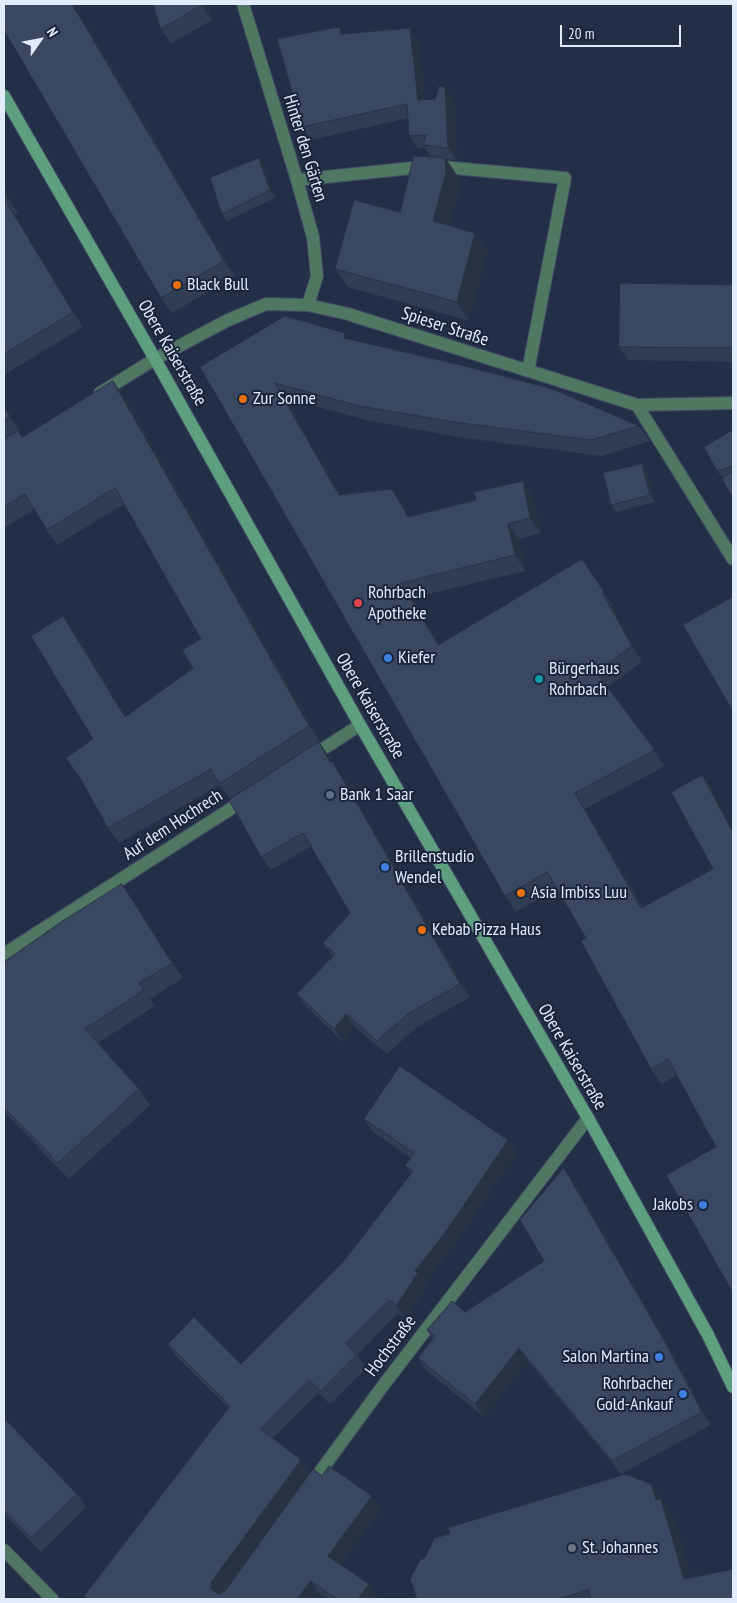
<!DOCTYPE html>
<html>
<head>
<meta charset="utf-8">
<style>
	body { margin:0 }
	#map { position:relative; width:737px; height:1603px; overflow:hidden; background:#232f47; font-family:"PT Sans Narrow",sans-serif }
	canvas { display:block }
	.frame { position:absolute; inset:0; border:5px solid #e2ebfa; pointer-events:none }
	.north { position:absolute; left:15px; top:15px; width:50px; height:50px; -webkit-text-stroke:4px #19253c; paint-order:stroke; rotate:57deg; font-size:14px; font-weight:700; line-height:20px; text-align:center; color:#e2ebfa }
	.north::after { content:''; display:block; margin:auto; width:18px; height:22px; background:#e2ebfa; clip-path:polygon(50% 0,100% 100%,50% 72%,0 100%) }
	.scale { position:absolute; left:560px; top:25px; width:121px; height:22px; box-sizing:border-box; border:2px solid #e2ebfa; border-top:0; padding-left:6px; font-size:15px; line-height:18px; white-space:nowrap; color:#e2ebfa; -webkit-text-stroke:4px #19253c; paint-order:stroke }
</style>
</head>
<body>
<div id="map">
<canvas width="737" height="1603"></canvas>
<div class="frame"></div>
<div class="north">N</div>
<div class="scale">20 m</div>
</div>
<script>
const ctx = document.querySelector('canvas').getContext('2d');
ctx.lineJoin = 'round';
function stroke(path, color, width, dash) { ctx.strokeStyle = color; ctx.lineWidth = width; ctx.lineCap = dash ? 'butt' : 'round'; ctx.setLineDash(dash || []); ctx.stroke(path); }
function fill(path, color) { ctx.fillStyle = color; ctx.fill(path, 'evenodd'); }
function write(font, color, halo, rows, align = 'center') {
  ctx.font = font + ' "PT Sans Narrow",sans-serif'; ctx.lineWidth = 4; ctx.setLineDash([]); ctx.textBaseline = 'middle'; ctx.strokeStyle = halo; ctx.fillStyle = color; for (const [text, x, y, turn = 0] of rows) {
    ctx.save(); ctx.translate(x, y); ctx.rotate((+turn || 0) * Math.PI / 180); ctx.textAlign = isNaN(turn) ? turn : align; if (halo) ctx.strokeText(text, 0, 0); ctx.fillText(text, 0, 0); ctx.restore();
  }
}
const lane = new Path2D(`
	M297 180 431 166 565 178 528 371`);
const street = new Path2D(`
	M243 4 297 180 313 237 317 276 308 305
	M100 393 155 359 226 321 266 304 308 305 348 314 637 405 733 403
	M637 405 733 559
	M309 758 360 725
	M4 954 246 799
	M309 1487 382 1387 588 1118
	M4 1550 52 1599`);
const secondary = new Path2D(`
	M4 96 155 359 360 725 588 1118 708 1335 733 1387`);
const wall = new Path2D(`
	M74 4 235 276 172 313 161 298Z
	M153 4H207L212 20 171 44 161 29Z
	M344 34 419 41 425 100 454 99 457 160 446 159 458 177 459 191 450 226 488 251 469 321 348 287 335 269 400 212 431 157 425 148 418 149 409 136 408 118 311 140 302 127Z
	M264 165 275 198 227 221 222 214Z
	M4 188 18 213 15 215 83 327 4 375Z
	M733 285V362L628 360 619 347Z
	M349 339 639 426 650 441 602 456 465 438 370 421 286 398 340 495 403 504 410 517 476 500 523 481 533 497 541 533 519 539 525 571 412 598 439 644 582 559 615 609H614L642 662 607 687 665 766 585 809 643 907 713 869 702 775 713 790 716 1147 677 1075 662 1084 651 1069 586 938 557 888 516 912 505 896 200 367Z
	M124 396 320 741 230 799 220 785 119 843 108 828 93 739 74 631 126 716 193 668 201 639 124 504 57 545 47 530 35 509 4 528V404L20 432H19L22 437Z
	M733 430V498L723 478 717 471Z
	M647 471 655 502 616 512 611 505Z
	M319 742 331 761 341 774 375 832 470 997 417 1027 387 1054 355 1027 343 1042 306 1007 297 994 332 956 323 943 350 913 311 846 271 870 261 857Z
	M122 884 133 900 183 978 150 999 155 1006 98 1043 139 1089 150 1105 69 1179 4 1112V962Z
	M364 1119 508 1140 517 1153 456 1243 424 1283 427 1286 405 1319 398 1313 357 1355 366 1368 330 1404 318 1393 273 1438 301 1460 310 1473 223 1592 225 1591 322 1476 381 1510 340 1565 369 1584 378 1597 376 1599H327L320 1594 316 1599H86L84 1596 229 1408 177 1357 168 1344 241 1364 343 1262 411 1174 405 1166 411 1158 373 1132Z
	M574 1182 674 1355 711 1425 621 1474 528 1361 484 1417 427 1371 418 1358 433 1339 427 1330 465 1312 544 1261Z
	M4 1418 77 1494 86 1507 41 1552 4 1514Z
	M651 1484 674 1517 691 1578 733 1599H417Z`);
const shadedWall = new Path2D(`
	M72 4H74L235 276 224 261Z
	M201 4H207L212 20 202 5Z
	M340 27 349 40 341 34Z
	M410 28 419 41 426 113 418 100Z
	M445 87 454 99 457 160 448 148Z
	M259 158 264 165 275 198 270 190Z
	M445 158 458 177 459 191 446 239 433 221Z
	M4 188 18 213 7 198 4 192Z
	M5 200 15 215 83 327 73 312Z
	M475 233 488 251 469 321 457 302Z
	M345 333 356 349 344 338Z
	M113 381 124 396 320 741 309 726Z
	M275 383 286 398 349 511 339 495Z
	M4 404 20 432 10 417 4 407Z
	M642 464 647 471 655 502 650 495Z
	M523 481 533 497 541 533 530 518Z
	M392 489 403 504 419 533 408 517Z
	M508 524 519 539 525 571 515 555Z
	M582 559 593 574 615 609 605 593Z
	M401 583 412 598 449 660 438 645Z
	M603 594 614 609 642 662 632 646Z
	M63 616 74 631 135 731 125 717Z
	M319 742 328 755 339 775 330 762Z
	M332 761 341 774 375 832 470 997 460 984Z
	M702 775 713 790 733 828V832Z
	M575 793 585 809 652 924 641 908Z
	M122 884 133 900 183 978 172 963Z
	M346 1014 355 1027 343 1042 334 1029Z
	M508 1140 517 1153 456 1243 424 1283 427 1286 405 1319 396 1306 415 1271Z
	M564 1168 574 1182 674 1355 711 1425 702 1412Z
	M519 1348 528 1361 484 1417 475 1404Z
	M301 1460 310 1473 221 1594 220 1599 212 1590 211 1586 212 1581Z
	M651 1484 674 1517 697 1598 684 1579 656 1500Z
	M372 1496 381 1510 337 1569 328 1556Z
	M311 1581 320 1594 316 1599H297Z
	M369 1584 378 1597 376 1599H358Z`);
const building = new Path2D(`
	M4 4H72L224 261 161 298 4 30Z
	M153 4H201L202 5 161 29Z
	M340 27 341 34 410 28 418 100 435 99 439 86 445 87 448 148 423 145 426 135 409 136 407 104 302 127 277 39Z
	M414 156 445 158 446 172 433 221 475 233 457 302 335 269 354 200 400 212Z
	M259 158 270 190 222 214 210 178Z
	M4 192 7 198 5 200 73 312 4 354Z
	M620 283 733 285V348L619 347Z
	M285 316 345 333 344 338 465 366 553 389 639 426 591 440 454 422 359 406 275 383 339 495 392 489 408 517 476 500 474 492 523 481 530 518 508 524 515 555 401 583 438 645 582 559 605 593 603 594 632 646 596 672 655 750 575 793 641 908 713 869 671 792 702 775 733 832V1293L666 1175 716 1147 668 1059 651 1069 581 941 586 938 547 872 505 896 200 367Z
	M113 381 309 726 219 784 211 769 108 828 80 778 66 758 93 739 31 636 63 616 125 717 193 668 182 650 201 639 115 488 47 530 25 494 4 507V439L18 431 22 437Z
	M4 407 10 417 4 420Z
	M733 430V466L717 471 704 447Z
	M642 464 650 495 611 505 603 473Z
	M733 472V498L722 479Z
	M733 597V711L717 684 683 625Z
	M319 742 330 762 332 761 366 819 460 984 408 1014 377 1041 346 1014 334 1029 297 994 335 954 323 943 350 913 303 833 261 857 229 800Z
	M122 884 172 963 139 983 144 990 85 1029 139 1089 58 1163 4 1108V962L61 922Z
	M400 1066 508 1140 447 1230 415 1271 418 1273 396 1306 389 1300 346 1343 356 1355 321 1391 309 1380 261 1429 301 1460 212 1581 211 1586 212 1590 218 1594 225 1591 313 1469 322 1476 329 1466 372 1496 328 1556 369 1584 358 1599H337L311 1581 297 1599H88L84 1596 230 1406 168 1344 194 1317 241 1364 343 1262 413 1171 405 1166 414 1153 364 1119Z
	M564 1168 665 1342 702 1412 612 1461 519 1348 475 1404 418 1358 435 1336 427 1330 452 1301 465 1312 544 1261 520 1220Z
	M4 1418 77 1494 31 1538 4 1510Z
	M626 1474 651 1484 656 1500 661 1499 684 1579 733 1569V1599H591L588 1590 559 1599H417L410 1579 420 1560 425 1558 434 1538 450 1534 448 1528Z`);
const markers = [
	[177,285,5,"#e8710a"],
	[243,399,5,"#e8710a"],
	[358,603,5,"#e0444e"],
	[388,658,5,"#3f7fe0"],
	[539,679,5,"#0f9aa8"],
	[330,795,5,"#5c6f8a"],
	[385,867,5,"#3f7fe0"],
	[521,893,5,"#e8710a"],
	[422,930,5,"#e8710a"],
	[703,1205,5,"#3f7fe0"],
	[659,1357,5,"#3f7fe0"],
	[683,1394,5,"#3f7fe0"],
	[572,1548,5,"#6b7280"]
];
const streetNames = [
	["Hinter den Gärten",305,148,73],
	["Spieser Straße",445,327,18],
	["Obere Kaiserstraße",172,353,60],
	["Obere Kaiserstraße",370,706,60],
	["Auf dem Hochrech",173,825,-33],
	["Obere Kaiserstraße",572,1057,60],
	["Hochstraße",391,1346,-53]
];
const poiNames = [
	["Black Bull",187,285],
	["Zur Sonne",253,399],
	["Rohrbach",368,593],
	["Apotheke",368,614],
	["Kiefer",398,658],
	["Bürgerhaus",549,669],
	["Rohrbach",549,690],
	["Bank 1 Saar",340,795],
	["Brillenstudio",395,857],
	["Wendel",395,878],
	["Asia Imbiss Luu",531,893],
	["Kebab Pizza Haus",432,930],
	["Jakobs",693,1205,"right"],
	["Salon Martina",649,1357,"right"],
	["Rohrbacher",673,1384,"right"],
	["Gold-Ankauf",673,1405,"right"],
	["St. Johannes",582,1548]
];
stroke(lane, '#424d64', 14);
stroke(street, '#424d64', 14);
stroke(secondary, '#424d64', 14);
stroke(lane, '#4f7762', 12);
stroke(street, '#4f7762', 12);
stroke(secondary, '#5d9f7e', 12);
fill(wall, '#313d53');
fill(shadedWall, '#283243');
fill(building, '#394760');
stroke(building, '#283243', 1);
for (const [x, y, r, color] of markers) { const dot = new Path2D(); dot.arc(x, y, r, 0, 2 * Math.PI); ctx.fillStyle = color; ctx.fill(dot); stroke(dot, '#19253c', 2); }
write('18px', '#e2ebfa', '#19253c', streetNames);
write('18px', '#e2ebfa', '#19253c', poiNames, 'left');
</script>
</body>
</html>
